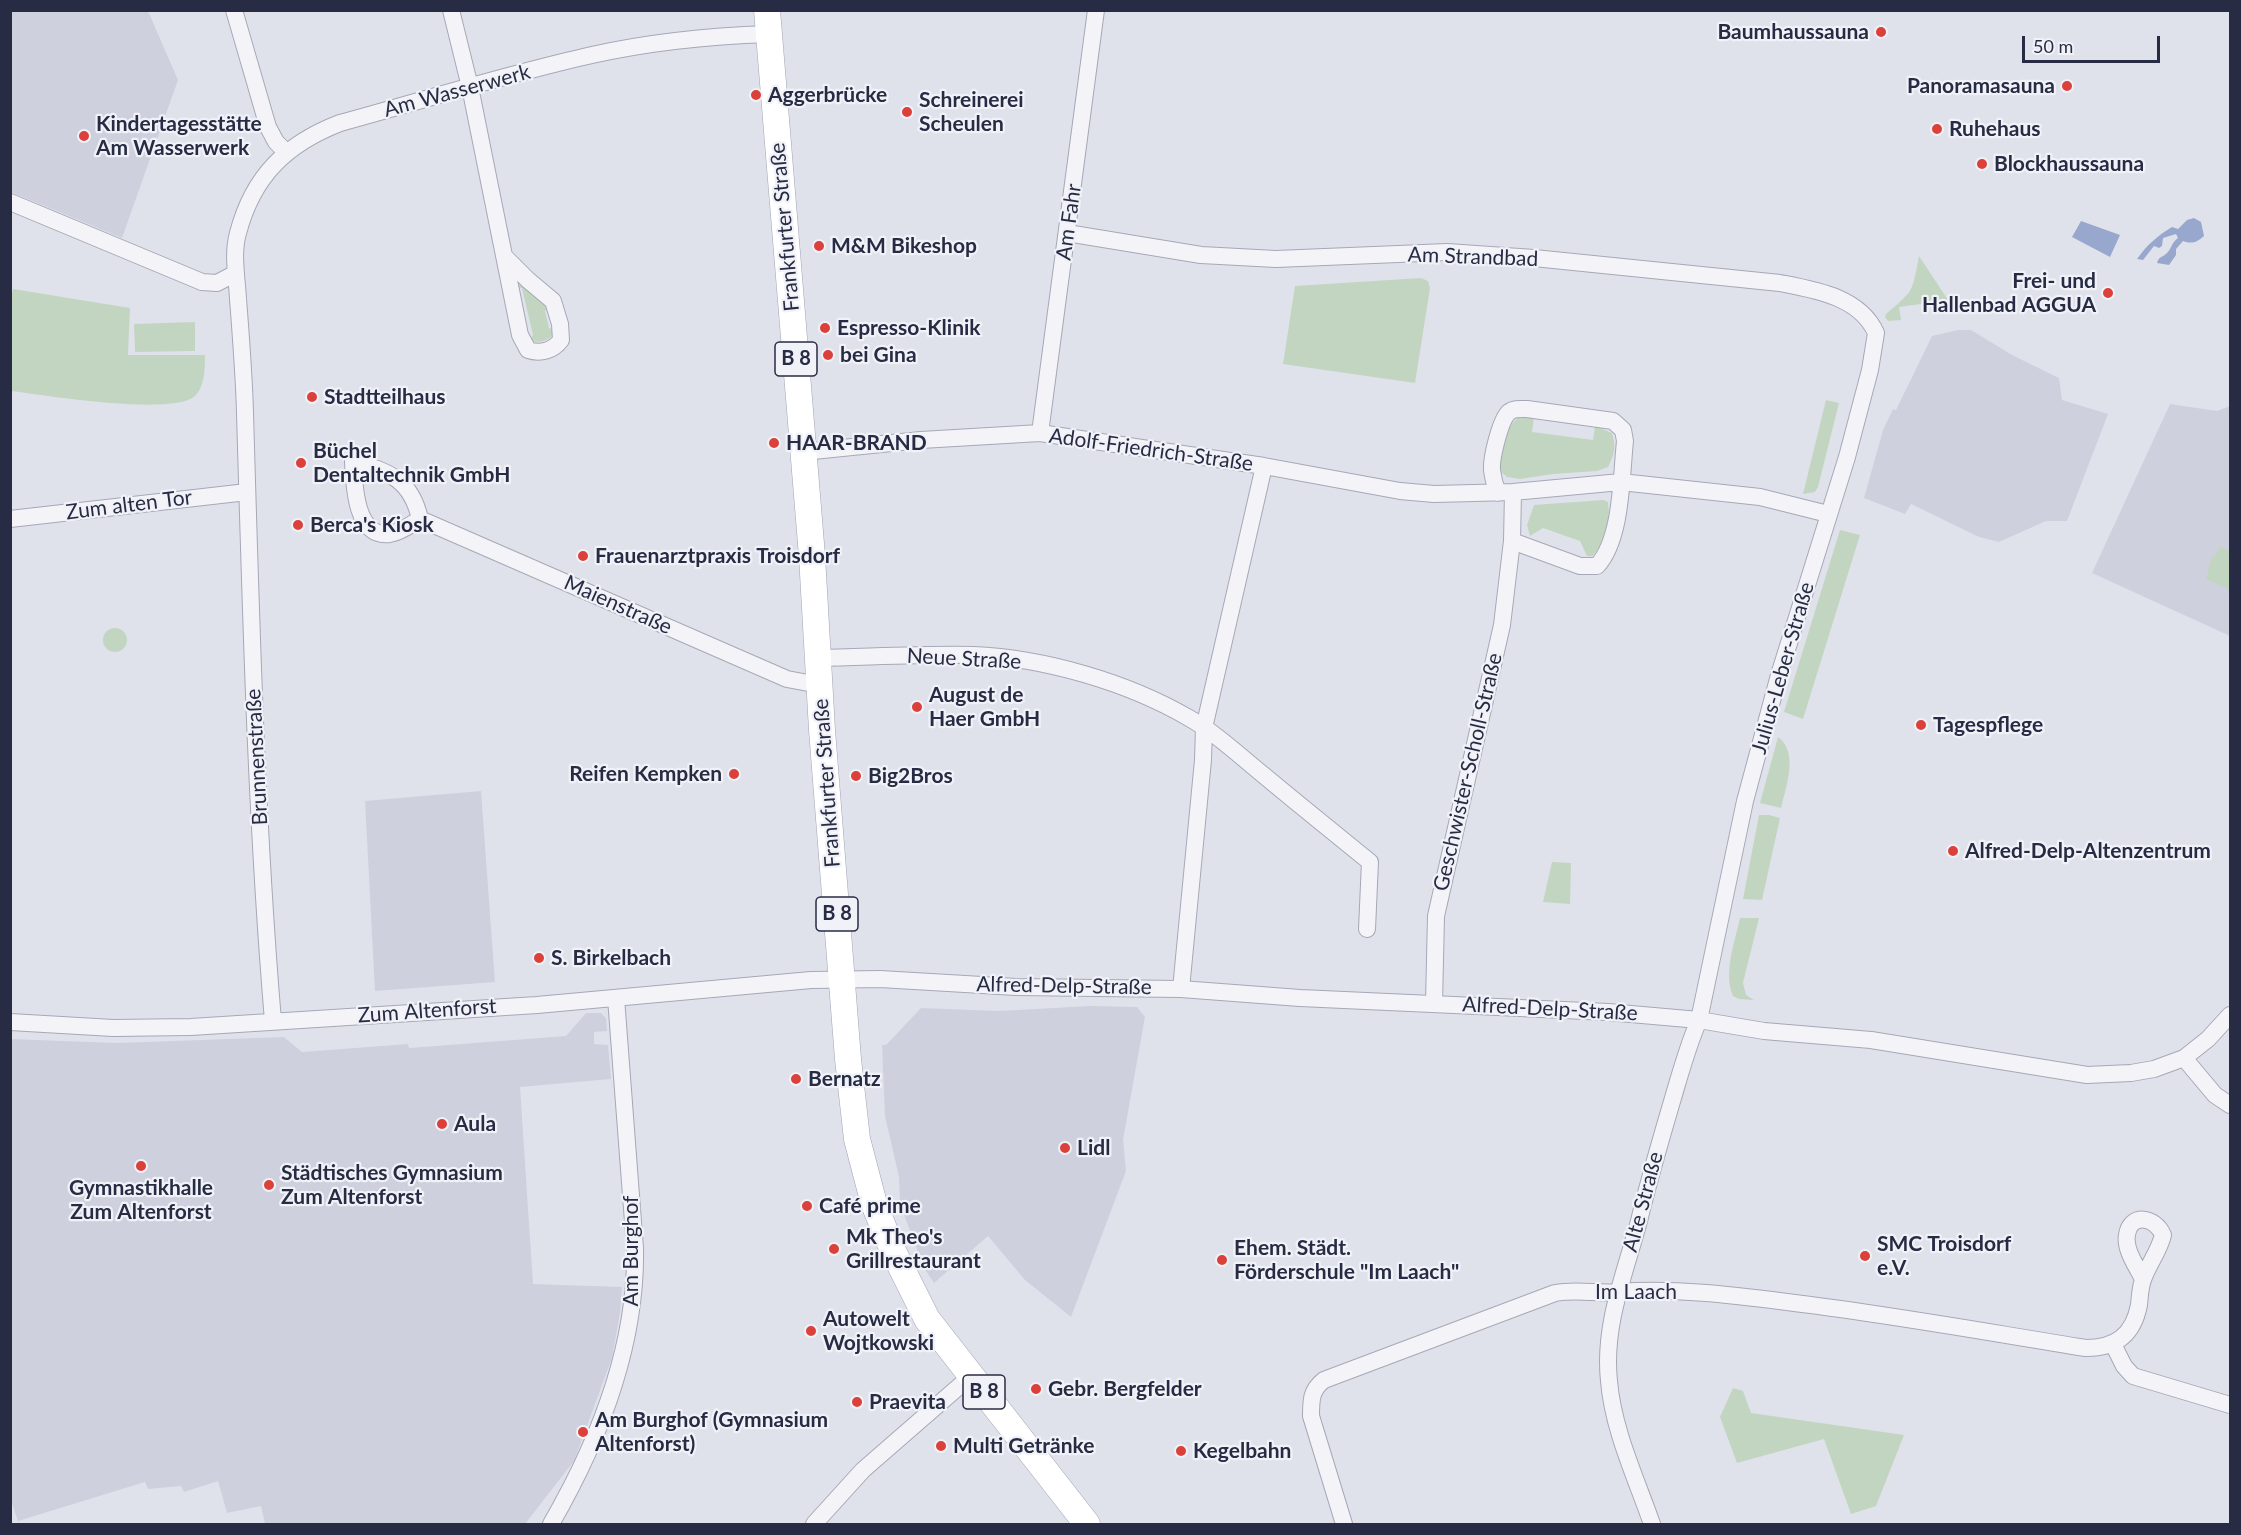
<!DOCTYPE html>
<html>
<head>
<meta charset="utf-8">
<style>
	body { margin:0 }
	#map { position:relative; width:2241px; height:1535px; overflow:hidden; background:#e0e2eb; font-family:Lato,sans-serif }
	canvas { display:block }
	.frame { position:absolute; inset:0; border:12px solid #272c44; pointer-events:none }
	.scale { position:absolute; left:2022px; top:36px; width:138px; height:27px; box-sizing:border-box; border:3px solid #272c44; border-top:0; padding-left:8px; font-size:18px; line-height:21px; white-space:nowrap; color:#272c44; -webkit-text-stroke:4px #f0f2f8; paint-order:stroke }
</style>
</head>
<body>
<div id="map">
<canvas width="2241" height="1535"></canvas>
<div class="frame"></div>
<div class="scale">50 m</div>
</div>
<script>
const ctx = document.querySelector('canvas').getContext('2d');
ctx.lineJoin = 'round';
function fill(path, color) { ctx.fillStyle = color; ctx.fill(path, 'evenodd'); }
function stroke(path, color, width, dash) { ctx.strokeStyle = color; ctx.lineWidth = width; ctx.lineCap = dash ? 'butt' : 'round'; ctx.setLineDash(dash || []); ctx.stroke(path); }
function write(font, color, halo, rows, align = 'center') {
  ctx.font = font + ' Lato,sans-serif'; ctx.lineWidth = 4.5; ctx.setLineDash([]); ctx.textBaseline = 'middle'; ctx.strokeStyle = halo; ctx.fillStyle = color; for (const [text, x, y, turn = 0] of rows) {
    ctx.save(); ctx.translate(x, y); ctx.rotate((+turn || 0) * Math.PI / 180); ctx.textAlign = isNaN(turn) ? turn : align; if (halo) ctx.strokeText(text, 0, 0); ctx.fillText(text, 0, 0); ctx.restore();
  }
}
const built = new Path2D(`
	M10 11H148L178 80 122 238 11 192Z
	M1958 330H1971L2012 355 2059 378 2062 400 2108 414 2067 521H2046L1999 542 1979 537 1911 504 1905 514 1864 498 1883 430 1893 409 1896 410 1932 336Z
	M2170 404 2217 411 2230 406V636L2092 573Z
	M481 791 495 982 375 991 365 801Z
	M1090 1006 1137 1007 1145 1017 1123 1140 1126 1171 1071 1317 1025 1280 988 1236 934 1283 924 1268 900 1204 899 1177 885 1116 882 1045H886L921 1008 999 1011Z
	M586 1013H601L606 1018 607 1031 594 1032V1044L608 1045 611 1079 520 1087 533 1284 622 1287 620 1313 612 1358 574 1461 525 1524H265L261 1506 227 1513 218 1481 184 1492 181 1486 148 1489 145 1482 18 1521 10 1498V1039L117 1043 284 1037 302 1052 408 1044 409 1048 566 1036Z`);
const green = new Path2D(`
	M1919 256 1952 306 1953 309 1946 314 1943 301 1899 307 1901 320 1888 321 1885 317 1886 314C1914 290 1912 293 1919 256Z
	M1421 278 1428 281 1430 288 1415 383 1283 364 1295 286Z
	M520 283 549 308 545 311 549 328 552 329 554 334C548 341 538 344 530 340L533 335 522 288H518Z
	M13 289 130 308 128 355H205C205 367 205 385 196 395 176 417 43 395 11 391L10 302Z
	M195 322V351L135 352 134 324Z
	M1826 400 1839 403 1818 487 1815 492 1803 494Z
	M1520 417H1534L1532 432 1593 440 1595 426 1612 433C1616 446 1615 454 1608 467L1597 471 1553 474 1520 479 1507 477 1500 471C1499 456 1505 423 1520 417Z
	M1603 500 1608 502C1611 522 1605 540 1593 556H1587L1580 541 1543 528 1530 536 1527 525 1534 505Z
	M1840 530 1860 535 1803 719 1784 712Z
	M2220 546 2230 551V590L2206 579 2212 556 2215 557Z
	M103 640a12 12 0 1 1 24 0a12 12 0 1 1-24 0Z
	M1778 737C1799 752 1786 787 1781 808L1760 803Z
	M1759 815H1769L1780 818 1762 900 1743 899Z
	M1552 862 1571 863 1570 904 1543 902Z
	M1740 918H1759L1743 983 1746 995 1754 1000 1739 999 1733 996C1723 973 1735 941 1740 918Z
	M1733 1388 1743 1391 1751 1413 1904 1435 1876 1506 1851 1514 1824 1439 1737 1463 1720 1417Z`);
const water = new Path2D(`
	M2194 218 2201 222 2204 236C2196 243 2192 244 2183 241L2176 249V255L2169 265 2157 263C2159 256 2162 258 2167 253 2172 248 2171 243 2178 238L2176 234 2163 238 2162 246 2159 248 2154 246 2143 260 2137 259C2147 245 2157 236 2172 227L2178 229 2187 220Z
	M2081 221 2120 235 2110 257 2072 237Z`);
const minor = new Path2D(`
	M234 10 268 127 276 142 286 152
	M451 10 470 87 520 335 528 350C540 354 553 351 561 340L560 324 553 301 528 280 505 257
	M10 202 202 282 217 283 236 273
	M1067 233 1201 255 1276 259 1447 252 1534 258 1780 283C1816 290 1860 297 1876 333L1870 370 1847 457 1779 675 1745 801 1699 1020C1688 1045 1681 1071 1673 1098 1661 1139 1649 1179 1639 1221 1625 1274 1603 1325 1609 1381 1613 1430 1636 1478 1652 1524
	M1040 433 1096 10
	M803 452 921 440 1040 433 1264 466 1400 491 1434 494 1513 492 1621 482 1760 497 1828 514
	M353 461C389 472 411 479 420 519 410 525 401 532 390 534 355 539 354 483 353 461Z
	M1498 493C1495 486 1493 478 1492 470 1491 459 1500 420 1509 412 1514 408 1521 409 1527 409L1613 421 1623 430 1625 441C1621 478 1622 539 1597 566H1580L1512 541
	M10 519 247 492
	M420 519 787 679 819 685
	M818 658C870 657 921 654 973 655 1044 658 1127 682 1189 718 1214 732 1238 754 1261 773 1297 803 1333 832 1370 862L1367 929
	M1181 989 1203 760 1204 728 1264 466
	M1434 1003 1436 916 1502 625 1512 541 1513 492
	M273 1021C256 819 251 616 245 413 244 375 241 337 238 299 237 278 232 254 238 233 253 176 286 144 340 123 424 100 507 74 592 55 650 42 710 36 769 34
	M10 1022 113 1028 191 1027 537 1005 811 980 880 979 1016 987 1181 989 1300 998 1608 1012 1699 1020 1764 1031 1871 1040 2087 1075 2131 1073 2154 1069 2184 1058 2208 1039 2230 1015
	M2184 1058 2215 1095 2230 1105
	M2113 1344 2124 1366 2133 1376 2230 1405
	M551 1524C599 1441 637 1346 635 1248L616 998
	M814 1524 863 1470 971 1376
	M1344 1524 1311 1416C1311 1400 1311 1390 1324 1380L1555 1293C1577 1289 1597 1294 1619 1292 1676 1288 1731 1295 1787 1302 1887 1314 1986 1332 2086 1348 2115 1348 2133 1336 2139 1305 2140 1296 2140 1286 2144 1277 2150 1262 2159 1251 2163 1235 2155 1216 2130 1213 2127 1235 2124 1249 2137 1267 2143 1279`);
const primary = new Path2D(`
	M767 10 812 556 822 730 848 1059 857 1139 874 1204 893 1251 927 1319 1087 1524`);
const markers = [
	[1881,32,6,"#db413a"],
	[2067,86,6,"#db413a"],
	[756,95,6,"#db413a"],
	[907,112,6,"#db413a"],
	[1937,129,6,"#db413a"],
	[84,136,6,"#db413a"],
	[1982,164,6,"#db413a"],
	[819,246,6,"#db413a"],
	[2108,293,6,"#db413a"],
	[825,328,6,"#db413a"],
	[828,355,6,"#db413a"],
	[312,397,6,"#db413a"],
	[774,443,6,"#db413a"],
	[301,463,6,"#db413a"],
	[298,525,6,"#db413a"],
	[583,556,6,"#db413a"],
	[917,707,6,"#db413a"],
	[1921,725,6,"#db413a"],
	[734,774,6,"#db413a"],
	[856,776,6,"#db413a"],
	[1953,851,6,"#db413a"],
	[539,958,6,"#db413a"],
	[796,1079,6,"#db413a"],
	[442,1124,6,"#db413a"],
	[1065,1148,6,"#db413a"],
	[141,1166,6,"#db413a"],
	[269,1185,6,"#db413a"],
	[807,1206,6,"#db413a"],
	[834,1249,6,"#db413a"],
	[1865,1256,6,"#db413a"],
	[1222,1260,6,"#db413a"],
	[811,1331,6,"#db413a"],
	[1036,1389,6,"#db413a"],
	[857,1402,6,"#db413a"],
	[583,1432,6,"#db413a"],
	[941,1446,6,"#db413a"],
	[1181,1451,6,"#db413a"]
];
const shields = [
	[796,359,42],
	[837,914,42],
	[984,1392,42]
];
const shieldNames = [
	["B 8",796,359],
	["B 8",837,914],
	["B 8",984,1392]
];
const poiNames = [
	["Baumhaussauna",1869,32,"right"],
	["Panoramasauna",2055,86,"right"],
	["Aggerbrücke",768,95],
	["Schreinerei",919,100],
	["Scheulen",919,124],
	["Kindertagesstätte",96,124],
	["Am Wasserwerk",96,148],
	["Ruhehaus",1949,129],
	["Blockhaussauna",1994,164],
	["M&M Bikeshop",831,246],
	["Frei- und",2096,281,"right"],
	["Hallenbad AGGUA",2096,305,"right"],
	["Espresso-Klinik",837,328],
	["bei Gina",840,355],
	["Stadtteilhaus",324,397],
	["HAAR-BRAND",786,443],
	["Büchel",313,451],
	["Dentaltechnik GmbH",313,475],
	["Berca's Kiosk",310,525],
	["Frauenarztpraxis Troisdorf",595,556],
	["August de",929,695],
	["Haer GmbH",929,719],
	["Tagespflege",1933,725],
	["Reifen Kempken",722,774,"right"],
	["Big2Bros",868,776],
	["Alfred-Delp-Altenzentrum",1965,851],
	["S. Birkelbach",551,958],
	["Bernatz",808,1079],
	["Aula",454,1124],
	["Lidl",1077,1148],
	["Städtisches Gymnasium",281,1173],
	["Zum Altenforst",281,1197],
	["Gymnastikhalle",141,1188,"center"],
	["Zum Altenforst",141,1212,"center"],
	["Café prime",819,1206],
	["Mk Theo's",846,1237],
	["Grillrestaurant",846,1261],
	["SMC Troisdorf",1877,1244],
	["e.V.",1877,1268],
	["Ehem. Städt.",1234,1248],
	["Förderschule \"Im Laach\"",1234,1272],
	["Autowelt",823,1319],
	["Wojtkowski",823,1343],
	["Gebr. Bergfelder",1048,1389],
	["Praevita",869,1402],
	["Am Burghof (Gymnasium",595,1420],
	["Altenforst)",595,1444],
	["Multi Getränke",953,1446],
	["Kegelbahn",1193,1451]
];
const streetNames = [
	["Am Wasserwerk",457,91,-15],
	["Am Fahr",1069,222,-82],
	["Frankfurter Straße",785,227,-95],
	["Am Strandbad",1473,257,2],
	["Adolf-Friedrich-Straße",1151,450,8],
	["Zum alten Tor",129,505,-7],
	["Maienstraße",618,605,24],
	["Neue Straße",964,659,3],
	["Julius-Leber-Straße",1783,668,-74],
	["Brunnenstraße",257,757,-93],
	["Geschwister-Scholl-Straße",1468,772,-77],
	["Frankfurter Straße",827,783,-94],
	["Alfred-Delp-Straße",1064,986,1],
	["Alfred-Delp-Straße",1550,1009,3],
	["Zum Altenforst",427,1011,-4],
	["Alte Straße",1643,1202,-75],
	["Am Burghof",631,1251,-90],
	["Im Laach",1636,1292]
];
fill(built, '#ced1dd');
fill(green, '#c2d5c1');
fill(water, '#98a7ce');
stroke(minor, '#a5a8b6', 18);
stroke(primary, '#9ea3b8', 27);
stroke(minor, '#f4f4f8', 16);
stroke(primary, '#fff', 26);
for (const [x, y, r, color] of markers) { const dot = new Path2D(); dot.arc(x, y, r, 0, 2 * Math.PI); ctx.fillStyle = color; ctx.fill(dot); stroke(dot, '#f0f2f8', 2); }
for (const [x, y, w] of shields) { const box = new Path2D(); box.roundRect(x - w / 2, y - 17, w, 34, 4.5); ctx.fillStyle = '#f0f2f8'; ctx.fill(box); stroke(box, '#272c44', 1.5); }
write('bold 20px', '#272c44', null, shieldNames);
write('bold 21px', '#272c44', '#f0f2f8', poiNames, 'left');
write('21px', '#272c44', '#f0f2f8', streetNames);
</script>
</body>
</html>
